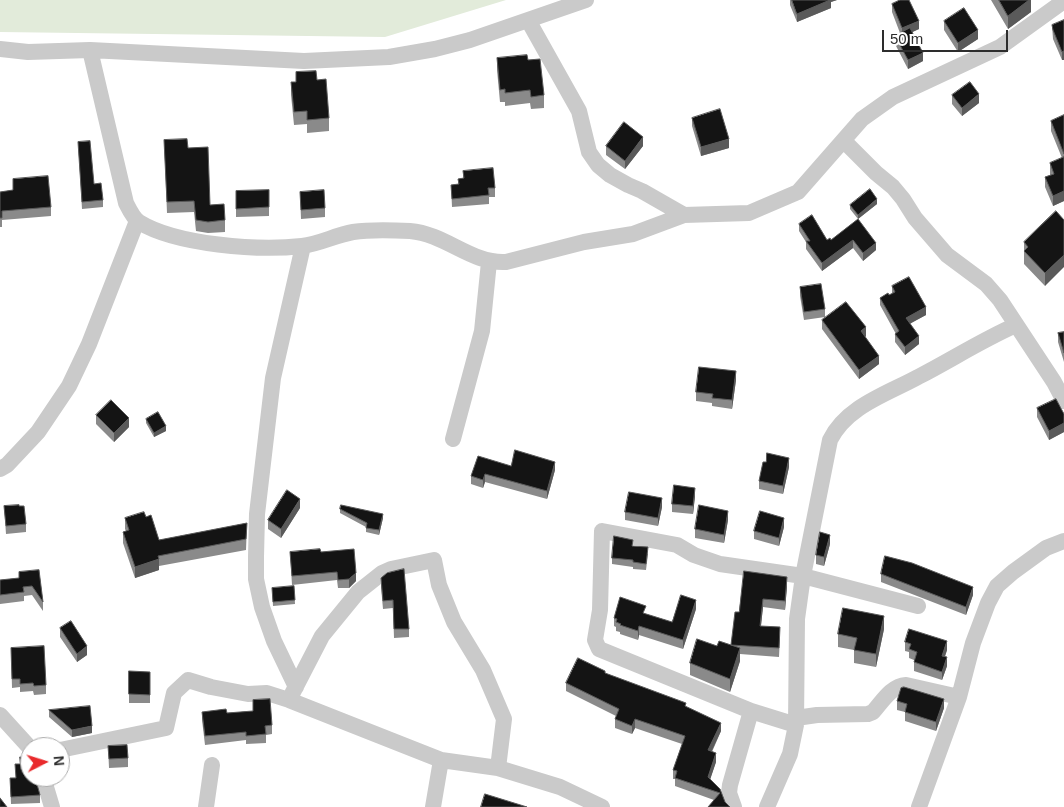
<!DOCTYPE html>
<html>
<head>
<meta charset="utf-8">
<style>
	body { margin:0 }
	#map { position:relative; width:1064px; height:807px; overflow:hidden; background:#fff; font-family:Arial,sans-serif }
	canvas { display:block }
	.north { position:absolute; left:20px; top:737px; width:50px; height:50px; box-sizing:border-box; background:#fff; border:1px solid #ababab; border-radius:50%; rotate:85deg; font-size:14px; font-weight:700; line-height:20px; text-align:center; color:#2d2d2d }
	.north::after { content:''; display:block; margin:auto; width:18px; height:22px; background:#e92a2c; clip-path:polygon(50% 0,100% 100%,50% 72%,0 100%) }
	.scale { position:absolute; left:882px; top:30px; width:126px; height:22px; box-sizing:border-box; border:2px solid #2d2d2d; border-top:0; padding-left:6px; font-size:15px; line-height:18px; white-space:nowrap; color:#2d2d2d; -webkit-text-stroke:4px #fff; paint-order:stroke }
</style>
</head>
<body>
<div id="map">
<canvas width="1064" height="807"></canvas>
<div class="north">N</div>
<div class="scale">50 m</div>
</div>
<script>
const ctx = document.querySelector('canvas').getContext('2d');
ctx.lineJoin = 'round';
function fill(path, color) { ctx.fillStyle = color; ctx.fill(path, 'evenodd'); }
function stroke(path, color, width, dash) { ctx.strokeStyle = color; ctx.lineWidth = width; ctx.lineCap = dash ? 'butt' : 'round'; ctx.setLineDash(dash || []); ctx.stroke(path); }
const green = new Path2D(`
	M0 0H506L385 37 0 32Z`);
const street = new Path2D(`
	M528 20 579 111 589 152 598 165 610 175 628 185 642 191 684 215
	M0 49 28 52 90 50 304 61 389 57 435 49 470 40 586 0
	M90 50 126 203C129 209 133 218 139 222 176 245 259 251 302 246 319 244 336 235 353 232 372 229 392 230 410 231 446 234 471 264 506 262L584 242 633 234 684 215 749 213 798 192 862 119 893 97 1000 47 1064 1
	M844 141 876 173 893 187 903 199 915 218 947 255 986 284 1000 300 1054 382 1064 401
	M453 439 482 331 489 262
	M0 469 7 465 38 432 69 386 89 344 137 221
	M296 687 274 641 262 607 256 579V557L257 514 273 378 303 246
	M292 694 322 636 358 592 382 573 391 569 434 560 439 585 454 622 483 670 504 719 498 768
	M0 715 30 748
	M796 718 817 715 868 714 873 712C882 702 891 686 906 685L959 697
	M796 725 751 711 599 649 595 640 600 610 602 531 677 545 694 555 720 564 803 576 918 606
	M60 750 166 728 174 693 188 680 211 687 248 694 267 693 289 700 441 760 498 768 560 787 602 807
	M43 777 52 807
	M206 807 212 765
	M433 807 441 760
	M734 807 729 793 730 785 751 711
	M767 807 790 754 796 725 797 619 803 576 830 440C847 406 887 394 918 377 951 360 982 340 1016 325
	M919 807 959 697 973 643 988 603 997 586 1013 572 1046 548 1064 541`);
const wall = new Path2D(`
	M790 0H837L831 2V8L797 22 790 5Z
	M991 0H1031V12L1008 29Z
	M892 4 919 29 912 32 923 61 908 69 895 44V36L900 33 892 12Z
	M1064 20 1062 60 1053 39 1052 25Z
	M944 21 978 39 958 52 944 30Z
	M497 58 528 60 544 95V108L531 109 530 103 505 106V102H500L497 70Z
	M296 72 317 80 329 118V131L307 133V124L294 125 291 95V82H296Z
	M952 95 979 103 962 116 952 104Z
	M1064 115V201L1053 206 1045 187V177L1050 175V163L1062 158 1051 131V121Z
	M692 118 729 148 701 156 692 126Z
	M164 140 188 148 210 205 225 220V232L208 233 196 231 194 212 167 213Z
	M78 142 94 184 103 200V207L82 209Z
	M606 146H643L625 169 606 155Z
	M463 171 495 188V197H489V204L452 207 451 185 458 184V179L463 178Z
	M13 179 51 207V216L2 220V227H0V192L13 190Z
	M269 190V216L236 217V191Z
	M300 192 325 208V217L301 219Z
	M877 204 858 219 850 209V205Z
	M858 219 876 250 863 261 853 248 822 271 806 249V242L799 231V224L827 240H831Z
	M1064 220 1045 286 1024 264V242Z
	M892 286 926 315 910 323 919 344 905 355 895 342V334H896L880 305V298L892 294Z
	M800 287 825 309V317L804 320 800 296Z
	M822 320 866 336 865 337 879 364 859 379 822 329Z
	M1064 332V362L1058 342V333Z
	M736 380 732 409 712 406V403L696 401V392Z
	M1037 408 1064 414V432L1049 440 1037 417Z
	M96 415 129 427 114 442 96 424Z
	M146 419 166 431 154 437 146 423Z
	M511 466 555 470 547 499 485 482 483 488 471 484V476Z
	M789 467 783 494 759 489V481Z
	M695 496 693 514 672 512V504Z
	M4 506 26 524V532L6 534Z
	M662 507 658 526 625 520V512Z
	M300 508 281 538 268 529V520Z
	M340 509 383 518 379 535 366 532V527L340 513Z
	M146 517 159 540 247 523 246 550 159 566V570L135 578 123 543V532L126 531 125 529V518Z
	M728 520 724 543 695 538V529Z
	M784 527 779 546 754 539V531Z
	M830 544 824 566 816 564V555Z
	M633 546 648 554 646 570 633 569V567L612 564V558Z
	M290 552H321L356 581 349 588H338L337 580 292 585Z
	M39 570 43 602V611L32 595 24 596V601L0 604V580L19 578V572Z
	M881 574 973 595 966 615 881 582Z
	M381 578 409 629V637L394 638 393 608 383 609 381 587Z
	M294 586 295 604 273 606 272 588Z
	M787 586 785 610 763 607 761 626 780 636 779 657 740 654V661L730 692 690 675V663L717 646 731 645 739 612Z
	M696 609 683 649 639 635 638 640 620 634V632L616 631V627L614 626V618L646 614 672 622Z
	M60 628 87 655 77 662 60 637Z
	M884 629 876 667 854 663V650L838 647V634Z
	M905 642 947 650 945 657 947 666 942 680 914 671V660L909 658V652L905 651Z
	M11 648 46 685V694L34 695 33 691 20 692V687L12 688Z
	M150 672V703H129V694Z
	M605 673 686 707 721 731 712 752 716 762 710 779 720 789 725 802 714 800 675 786V779H673V770L682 744 635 728 632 734 615 728V719L616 716 566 691V683Z
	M253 700 272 725V734L266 735V743L246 744V740L205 745 202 720V712L227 713 253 711Z
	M897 701 944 708 936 731 905 721V712L897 710Z
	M49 710 92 733 72 737 49 717Z
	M108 746 128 758V767L109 768Z
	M30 777 40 795V803L11 804 10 778Z`);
const shadedWall = new Path2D(`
	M829 0H837L831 2V8L797 22V14Z
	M1029 0H1031V12L1008 29V16Z
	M919 21V29L902 37V28Z
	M978 30V39L958 52V43Z
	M1064 51V60H1062V52Z
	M923 53V61L908 69V60Z
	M979 94V103L962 116V108Z
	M643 137V146L625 169V161Z
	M729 139V148L701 156V147Z
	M1064 191V201L1053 206V196Z
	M877 199V204L858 219V215Z
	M853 240V248L822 271V263Z
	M876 243V250L863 261V253Z
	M1064 255V267L1045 286V273Z
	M926 307V315L906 326V318Z
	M866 327V336L861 340V331Z
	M919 336V344L905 355V347Z
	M879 356V364L859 379V370Z
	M736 371V380L732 409V400Z
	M129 418V427L114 442V433Z
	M1064 423V432L1049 440V431Z
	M166 426V431L154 437V433Z
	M789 458V467L783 494V486Z
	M555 462V470L547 499V491Z
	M485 474V482L483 488V480Z
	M695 488V496L693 514V506Z
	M662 498V507L658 526V518Z
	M300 499V508L281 538V529Z
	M728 511V520L724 543V535Z
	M383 514V518L379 535V530Z
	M784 518V527L779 546V538Z
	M830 535V544L824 566V557Z
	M159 559V570L135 578V567Z
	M356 573V581L349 588V579Z
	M787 577V586L785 610V601Z
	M973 587V595L966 615V607Z
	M763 599V607L760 634V626Z
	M696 600V609L683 649V640Z
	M884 616V629L876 667V654Z
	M639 626V635L638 640V631Z
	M947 641V650L942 664V656Z
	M87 646V655L77 662V654Z
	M740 648V661L730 692V679Z
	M947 657V666L942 680V672Z
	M944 699V708L936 731V722Z
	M635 719V728L632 734V726Z
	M721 723V731L708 759V750Z
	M92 726V733L72 737V730Z
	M716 753V762L708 786V777Z`);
const building = new Path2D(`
	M792 0H830L797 14Z
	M900 0H909L919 21 902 28 892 4Z
	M999 0H1029L1008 16Z
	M964 8 978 30 958 43 944 21Z
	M1064 20V51L1062 52 1053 30 1052 25Z
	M910 28 923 53 908 60 895 36Z
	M527 55 528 60 540 59 544 95 531 97 530 90 505 93V89L500 90 497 58Z
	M316 71 317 80 326 79 329 118 307 120V111L294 112 291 82H296V72Z
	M970 82 979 94 962 108 952 95Z
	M720 109 729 139 701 147 692 118Z
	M1064 115V154L1051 121Z
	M624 122 643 137 625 161 606 146Z
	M187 139 188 148 208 147 210 205 224 204 225 220 208 222 196 220 194 201 167 202 164 140Z
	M90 141 94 184 101 183 103 200 82 202 78 142Z
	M1064 157V191L1053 196 1045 177 1054 174 1050 163Z
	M493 168 495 188H488L489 195 452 199 451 185 459 184 458 179 464 178 463 171Z
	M48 176 51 207 2 211V218H0V192L13 190V179Z
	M870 189 877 199 858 215 850 205Z
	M269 190V207L236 209V191Z
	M324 190 325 208 301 210 300 192Z
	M1056 211 1064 220V255L1045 273 1024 251 1028 247 1024 242Z
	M812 215 827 240 830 238 831 240 858 219 876 243 863 253 853 240 822 263 806 241H810L799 224Z
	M909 277 926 307 906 318 919 336 905 347 895 334 899 331 880 298 888 293 889 295 895 292 892 286Z
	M821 284 825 309 804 312 800 287Z
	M846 302 866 327 861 331 879 356 859 370 822 320Z
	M1064 332V353L1058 333Z
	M699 367 736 371 732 400 712 398 713 394 696 392Z
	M1056 399 1064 414V423L1049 431 1037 408Z
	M111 400 129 418 114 433 96 415Z
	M158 412 166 426 154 433 146 419Z
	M515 450 555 462 547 491 485 474 483 480 471 476 478 456 511 466Z
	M767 453 789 458 783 486 759 481 763 462H766Z
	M674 485 695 488 693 506 672 504Z
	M287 490 300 499 281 529 268 520Z
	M629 492 662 498 658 518 625 512Z
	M19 505V506H24L26 524 6 526 4 506Z
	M341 505 383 514 379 530 366 528 367 523 340 509Z
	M699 505 728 511 724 535 695 529Z
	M760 511 784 518 779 538 754 531Z
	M144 512 146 517 151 515 159 540 247 523 246 539 158 556 159 559 135 567 123 532 129 530 125 518Z
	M820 532 830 535 824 557 816 555Z
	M614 536 633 540 632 546 648 547 646 564 633 562V560L612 558Z
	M320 549 321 552 354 549 356 573 349 579 338 580 337 572 292 576 290 552Z
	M885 556 912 563 973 587 966 607 881 574Z
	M404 569 409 629H394L393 600 383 601 381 578 387 573Z
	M39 570 43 602 32 586 23 587 24 592 0 595V580L19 578V572Z
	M744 571 787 577 785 601 763 599 760 626 780 627 779 648 731 645 735 612H739Z
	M294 586 295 600 273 602 272 588Z
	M681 595 696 600 683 640 639 626 638 631 620 625 621 624 616 622 617 619 614 618 620 597 646 606 643 613 672 622Z
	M843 608 884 616 876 654 854 650 857 638 838 634Z
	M71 621 87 646 77 654 60 628Z
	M909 629 947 641 942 656 947 657 942 672 914 662 917 652 909 649 911 644 905 642Z
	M697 639 717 646 719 641 740 648 730 679 690 663Z
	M44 646 46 685 34 686 33 683 20 684V679H12L11 648Z
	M578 658 605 671V673L686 703 685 706 721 723 708 750 716 753 708 777 720 789 725 802 730 807H708L720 793 675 778 677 771 673 770 685 736 635 719 632 726 615 719 619 709 566 683Z
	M129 671 150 672V695L129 694Z
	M904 687 944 699 936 722 905 712 907 704 897 701 901 688Z
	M270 699 272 725 265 726 266 734 246 736V732L205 736 202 712 226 709 227 713 253 711V700Z
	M90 706 92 726 72 730 49 710Z
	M127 745 128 758 109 759 108 746Z
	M20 757H30V777H35L40 795 11 797 10 778H16L15 764H20Z
	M485 794 527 807H481Z
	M0 798 7 807H0Z`);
fill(green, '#e2ebda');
stroke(street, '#cacaca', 16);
fill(wall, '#8a8a8a');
fill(shadedWall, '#5a5a5a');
fill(building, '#141414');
stroke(building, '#5a5a5a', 1);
</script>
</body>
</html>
